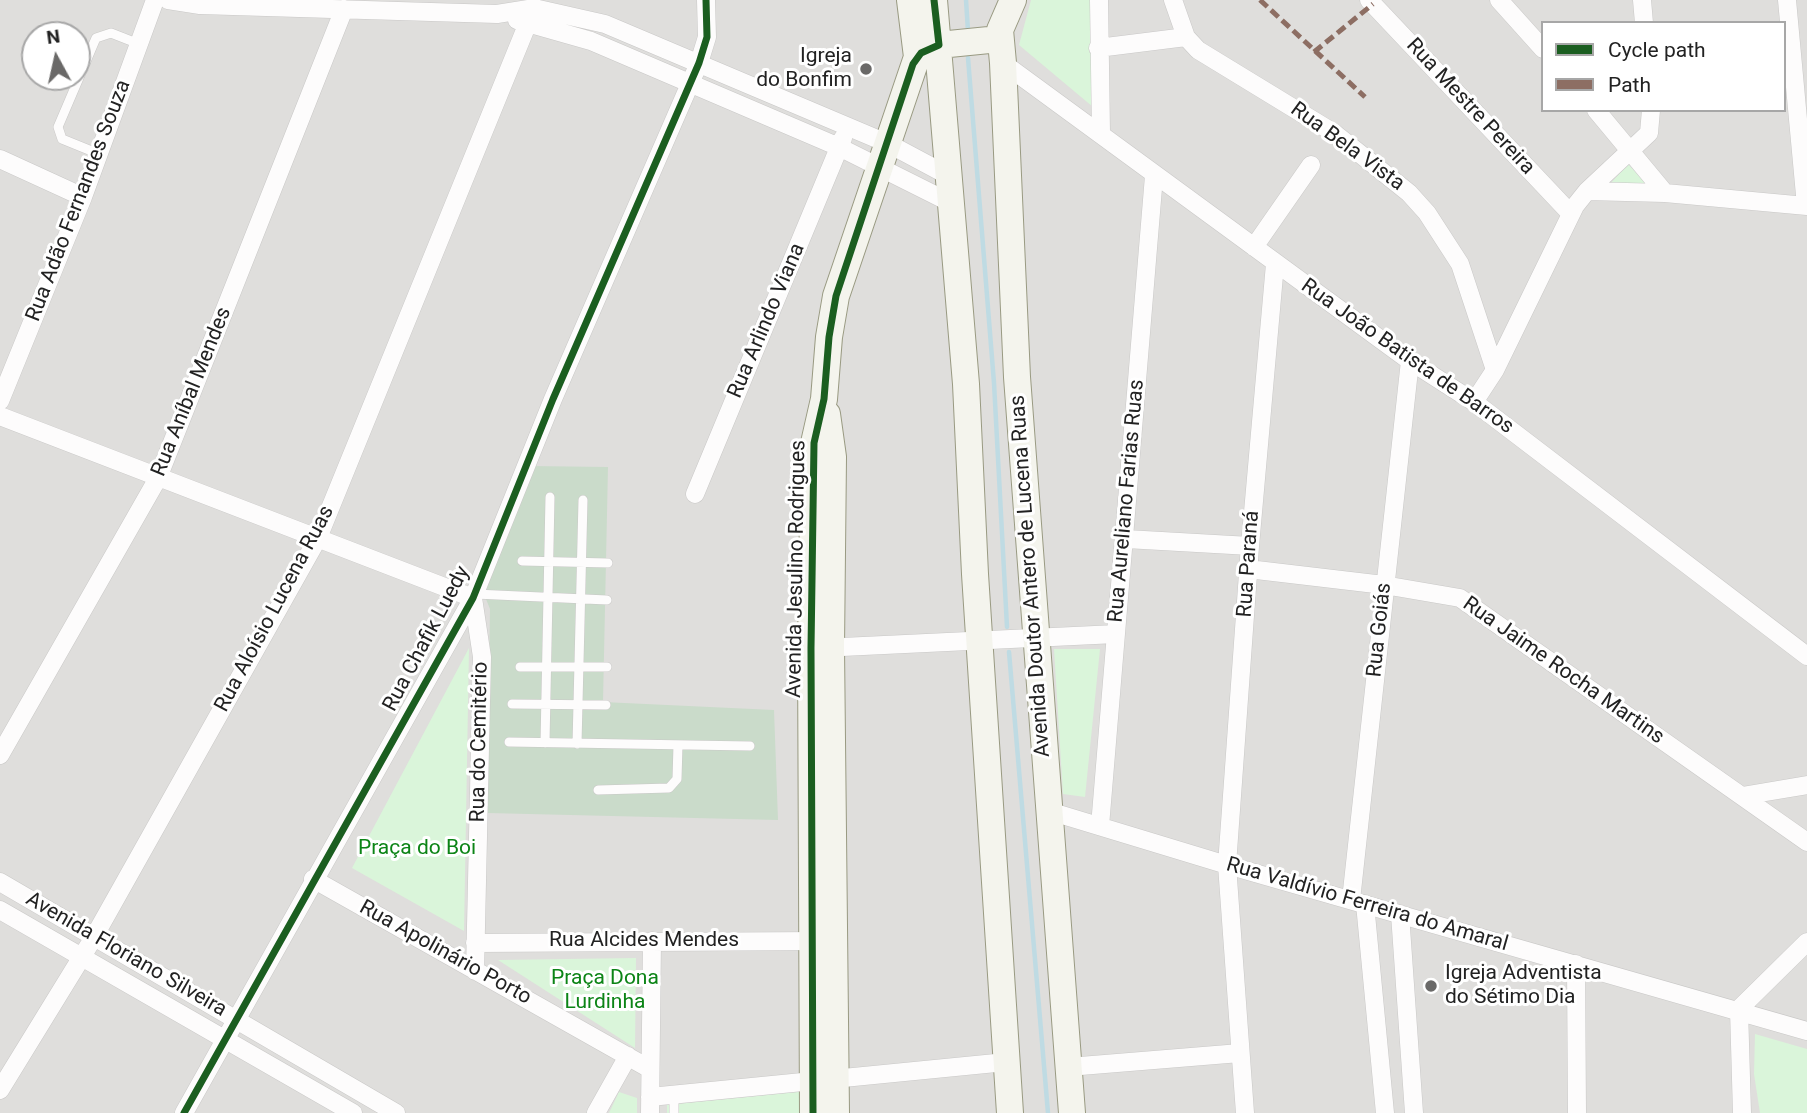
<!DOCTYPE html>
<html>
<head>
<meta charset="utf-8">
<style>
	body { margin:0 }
	#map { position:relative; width:1807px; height:1113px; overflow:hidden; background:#f0eeeb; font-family:Roboto,sans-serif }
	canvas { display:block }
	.legend { position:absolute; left:1541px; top:21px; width:245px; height:91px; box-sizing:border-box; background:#fff; border:2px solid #a7a7a7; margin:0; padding:9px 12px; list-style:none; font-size:21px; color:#222 }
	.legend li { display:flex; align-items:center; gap:14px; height:35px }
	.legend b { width:35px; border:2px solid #a7a7a7 }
	.north { position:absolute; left:21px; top:21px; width:70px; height:70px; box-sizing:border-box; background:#fff; border:2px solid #a7a7a7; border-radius:50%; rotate:352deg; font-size:19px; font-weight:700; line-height:28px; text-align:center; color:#222 }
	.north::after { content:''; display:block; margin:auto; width:24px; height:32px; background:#6a6968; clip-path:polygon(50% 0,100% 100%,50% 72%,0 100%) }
</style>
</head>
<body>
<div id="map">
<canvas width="1807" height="1113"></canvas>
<ul class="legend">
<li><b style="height:9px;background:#1b5e20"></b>Cycle path</li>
<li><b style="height:9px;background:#8d6e63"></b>Path</li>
</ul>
<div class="north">N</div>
</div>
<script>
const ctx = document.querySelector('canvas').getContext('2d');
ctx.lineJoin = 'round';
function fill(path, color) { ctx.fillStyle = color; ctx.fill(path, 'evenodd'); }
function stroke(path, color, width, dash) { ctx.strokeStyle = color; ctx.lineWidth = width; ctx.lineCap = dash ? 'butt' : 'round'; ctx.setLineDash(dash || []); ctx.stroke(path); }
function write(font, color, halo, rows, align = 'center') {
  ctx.font = font + ' Roboto,sans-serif'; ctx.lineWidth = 6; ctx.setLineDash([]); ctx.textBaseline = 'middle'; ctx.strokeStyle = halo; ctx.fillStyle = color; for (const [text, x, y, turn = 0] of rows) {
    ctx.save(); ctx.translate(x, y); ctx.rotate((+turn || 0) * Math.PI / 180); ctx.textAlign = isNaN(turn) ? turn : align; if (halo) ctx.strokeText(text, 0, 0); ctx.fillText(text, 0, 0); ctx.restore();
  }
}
const residential = new Path2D(`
	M0 0H1807V1113H0ZM1543 23H1784V110H1543ZM35 35H77V77H35Z`);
const cemetery = new Path2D(`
	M530 466 608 467 603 702 774 710 778 820 487 813 490 609 480 584Z`);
const park = new Path2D(`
	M1031 0H1094L1093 107 1019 45Z
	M1628 164 1648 186 1610 184Z
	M469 648 464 931 352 868Z
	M1054 649H1100L1085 797 1063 794Z
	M636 958 635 1048 498 960Z
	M1755 1034 1807 1049V1113H1760L1754 1074Z
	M807 1091V1113H667V1105Z
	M619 1092 637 1098V1113H609Z`);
const stream = new Path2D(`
	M966 0 968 31
	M968 58 994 383 1007 627
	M1009 652 1048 1113`);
const lane = new Path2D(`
	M99 154 62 139 58 127 96 38 111 33 139 44
	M522 561 608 563
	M475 594 607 600
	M520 667H607
	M512 704 606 705
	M509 742 750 746
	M545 743 550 497
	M577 744 583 500
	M598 790 669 788 677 779 678 745
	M674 1095V1113`);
const street = new Path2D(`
	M168 0 200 5 497 14 534 8 605 24 889 144 949 176
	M1099 0 1101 132
	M1173 0 1186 37 1198 50 1334 133 1409 193 1427 213 1460 264 1495 370
	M1369 0 1571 214
	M1499 0 1543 49
	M1642 0 1644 23
	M1787 0 1806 206
	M517 20 591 41 839 147 951 203
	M1098 48 1186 37
	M1003 63 1410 361 1474 402 1807 656
	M1596 110 1665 193
	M0 159 83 197
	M1587 191 1665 193 1807 206
	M1254 247 1311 165
	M0 401 83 197 155 0
	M1474 402 1495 370 1575 206 1587 191 1649 133 1651 110
	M0 416 473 598
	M695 494 843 138
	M1126 539 1250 546
	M1248 569 1384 585 1460 598 1807 842
	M473 598 482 657 475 971
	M821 648 1116 634
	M0 755 158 478 344 9
	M1742 796 1807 785
	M1049 811 1227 865 1807 1031
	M1100 826 1154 176
	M313 879 650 1069
	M0 882 396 1113
	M1351 900 1410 361
	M1365 904 1385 1113
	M0 910 353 1113
	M1400 914 1414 1113
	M475 943 822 941
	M1576 964 1577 1113
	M1068 1067 1240 1053
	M0 1090 94 937 318 538 534 8
	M650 1097 1006 1062
	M184 1113 473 598 553 399 699 63 707 37 706 0
	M596 1113 628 1056
	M650 1113 652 941
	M1245 1113 1227 865 1250 546 1275 264
	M1742 1113 1739 1009 1807 942`);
const secondary = new Path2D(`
	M910 0 917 57
	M934 0 966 384 975 574 1010 1113
	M1013 0 1000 30 1003 63 1017 377 1072 1113
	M827 414 833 457 831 647 836 1113
	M813 1113 811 648 814 443 824 399 829 337 836 296 917 57 939 45 999 39`);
const quiet = new Path2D(`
	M1260 0 1365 97
	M1314 52 1373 4`);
const cycleway = new Path2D(`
	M184 1113 473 598 553 399 699 63 707 37 706 0
	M813 1113 811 648 814 443 824 399 829 337 836 296 913 64 921 53 939 45 934 0`);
const markers = [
	[866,69,7,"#6a6968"],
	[1431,986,7,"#6a6968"]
];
const poiNames = [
	["Igreja",852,57],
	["do Bonfim",852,81],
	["Igreja Adventista",1445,974,"left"],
	["do Sétimo Dia",1445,998,"left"]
];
const streetNames = [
	["Rua Mestre Pereira",1470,107,47],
	["Rua Bela Vista",1347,147,36],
	["Rua Adão Fernandes Souza",79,201,-69],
	["Rua Arlindo Viana",767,321,-67],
	["Rua João Batista de Barros",1407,357,35],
	["Rua Aníbal Mendes",192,392,-68],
	["Rua Aureliano Farias Ruas",1127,501,-85],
	["Rua Paraná",1249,564,-86],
	["Avenida Jesulino Rodrigues",797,569,-89],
	["Avenida Doutor Antero de Lucena Ruas",1031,576,-94],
	["Rua Aloísio Lucena Ruas",275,609,-62],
	["Rua Goiás",1380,630,-84],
	["Rua Chafik Luedy",427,639,-62],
	["Rua Jaime Rocha Martins",1563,671,35],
	["Rua do Cemitério",480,742,-89],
	["Rua Valdívio Ferreira do Amaral",1367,905,16],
	["Rua Alcides Mendes",644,941],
	["Rua Apolinário Porto",445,953,29],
	["Avenida Floriano Silveira",126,955,30]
];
const parkNames = [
	["Praça do Boi",417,849],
	["Praça Dona",605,979],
	["Lurdinha",605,1003]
];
fill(residential, '#dfdedc');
fill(cemetery, '#cadbca');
fill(park, '#daf5da');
stroke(stream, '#bfdbe3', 4.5);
stroke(lane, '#c9c8c7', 10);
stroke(street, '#c9c8c7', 19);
stroke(secondary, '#999a82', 28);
stroke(lane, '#fdfcfc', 9);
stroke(street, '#fdfcfc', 18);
stroke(secondary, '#f4f4ed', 26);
stroke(quiet, '#8d6e63', 5, [10, 5]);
stroke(cycleway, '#1b5e20', 7);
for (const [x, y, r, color] of markers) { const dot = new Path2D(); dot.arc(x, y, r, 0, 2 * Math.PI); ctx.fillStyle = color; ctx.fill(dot); stroke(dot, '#fff', 2.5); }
write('21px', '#222', '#fff', poiNames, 'right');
write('21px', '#222', '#fff', streetNames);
write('21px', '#0c8416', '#fff', parkNames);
</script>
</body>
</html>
